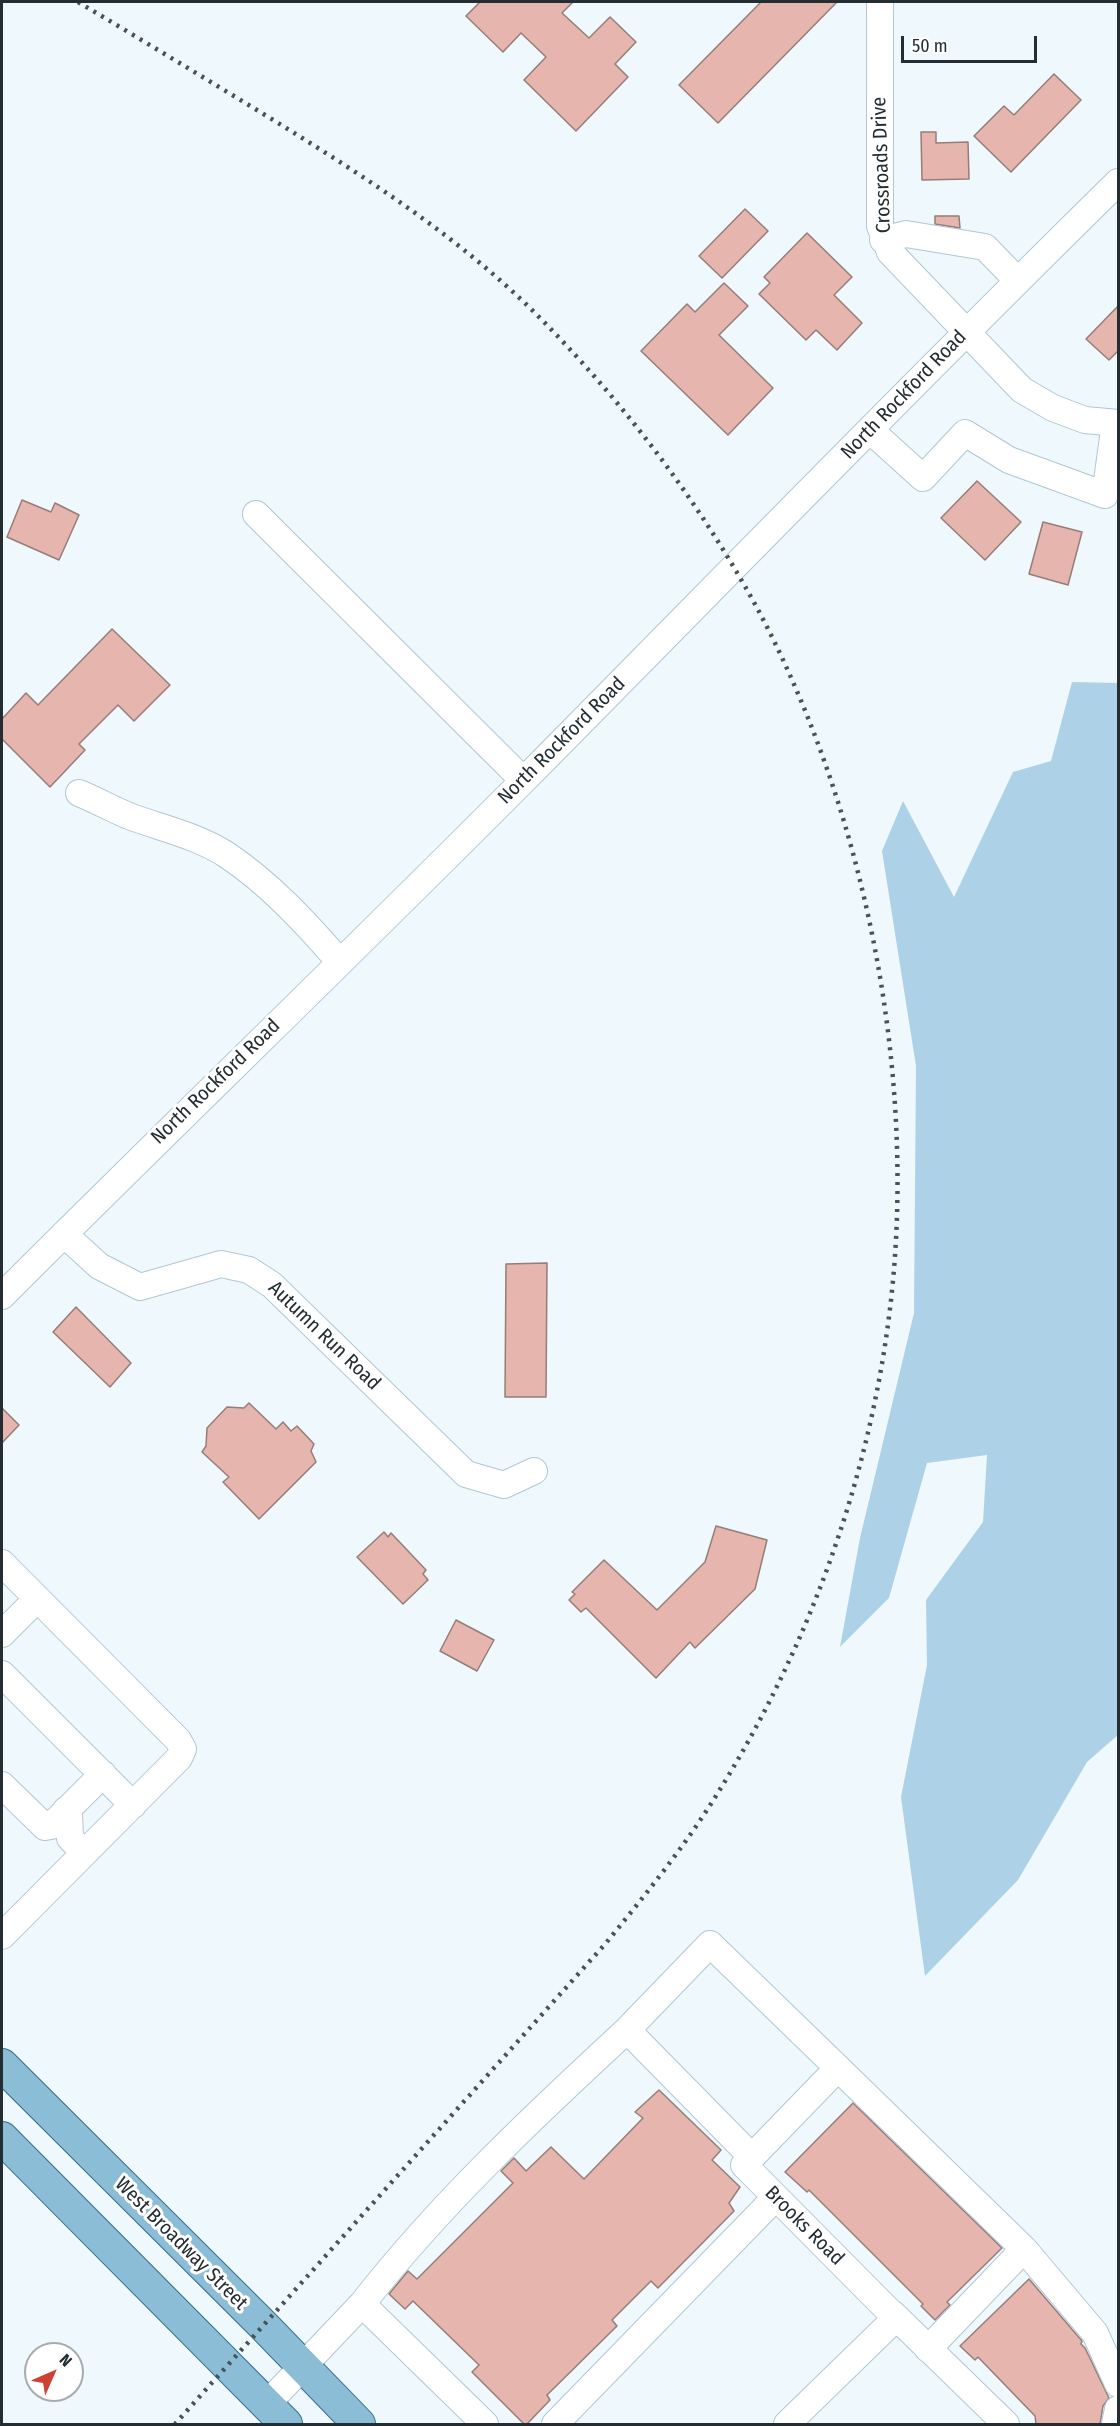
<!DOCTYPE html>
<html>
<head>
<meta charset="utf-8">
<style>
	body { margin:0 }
	#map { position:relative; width:1120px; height:2426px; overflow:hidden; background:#eef8fd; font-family:"Fira Sans Condensed",sans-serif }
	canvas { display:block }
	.frame { position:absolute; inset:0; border:3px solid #242d32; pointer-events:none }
	.north { position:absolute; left:24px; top:2342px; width:60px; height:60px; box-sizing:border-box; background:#fff; border:2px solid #a7abad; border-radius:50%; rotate:45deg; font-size:16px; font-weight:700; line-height:24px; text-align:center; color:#242d32 }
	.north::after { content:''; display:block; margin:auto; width:21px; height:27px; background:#ce4133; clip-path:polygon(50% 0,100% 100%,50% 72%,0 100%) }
	.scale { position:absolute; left:901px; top:36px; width:136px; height:27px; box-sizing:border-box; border:3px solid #242d32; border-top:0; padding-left:8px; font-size:18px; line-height:21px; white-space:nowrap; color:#242d32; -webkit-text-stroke:4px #fff; paint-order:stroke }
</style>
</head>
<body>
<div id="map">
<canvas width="1120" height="2426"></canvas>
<div class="frame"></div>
<div class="north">N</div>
<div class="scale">50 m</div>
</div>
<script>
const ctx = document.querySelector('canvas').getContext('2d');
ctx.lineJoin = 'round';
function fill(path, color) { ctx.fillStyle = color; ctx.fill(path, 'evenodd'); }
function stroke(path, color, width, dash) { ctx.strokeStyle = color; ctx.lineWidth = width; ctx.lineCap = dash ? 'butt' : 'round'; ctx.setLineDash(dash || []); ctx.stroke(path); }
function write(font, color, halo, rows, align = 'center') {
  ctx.font = font + ' "Fira Sans Condensed",sans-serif'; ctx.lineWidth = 6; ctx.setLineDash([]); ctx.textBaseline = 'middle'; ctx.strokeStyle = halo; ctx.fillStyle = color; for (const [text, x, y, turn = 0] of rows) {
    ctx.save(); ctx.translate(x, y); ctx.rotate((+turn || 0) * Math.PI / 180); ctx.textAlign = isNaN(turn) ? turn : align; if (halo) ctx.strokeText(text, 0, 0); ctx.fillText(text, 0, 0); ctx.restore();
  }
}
const green = new Path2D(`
	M1072 682 1118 683V1735L1087 1762 1018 1880 925 1976 901 1797 927 1665 926 1600 983 1522 987 1455 927 1463 889 1598 840 1647 860 1538 914 1313 916 1066 882 851 903 801 954 897 1013 772 1051 761Z`);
const building = new Path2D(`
	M480 2H573L562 13 589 38 610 17 636 42 615 64 628 77 576 131 524 80 546 57 521 33 503 52 466 16Z
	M761 2H837L718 123 679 85Z
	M1054 74 1081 100 1011 172 974 136 1004 106 1014 115Z
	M921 132H936V143L968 142 969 179 922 180Z
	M745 209 768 231 722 278 699 256Z
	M935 216H959L960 228 935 224Z
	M807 233 852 277 834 295 862 323 837 350 816 330 806 340 759 294 770 283 764 277Z
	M724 283 748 306 719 335 773 388 728 435 641 351 687 304 695 312Z
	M1119 305V350L1109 360 1086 339Z
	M977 481 1021 522 985 560 941 518Z
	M22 500 51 512 55 503 79 515 59 560 7 537Z
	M1043 522 1082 532 1068 585 1029 574Z
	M112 629 170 685 134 721 118 705 79 744 85 750 50 787 2 739V719L26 693 38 705Z
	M547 1263 546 1397H505L506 1264Z
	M76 1307 131 1363 110 1387 53 1332Z
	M249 1403 276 1429 283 1422 291 1431 297 1426 314 1444 311 1451 316 1462 259 1519 223 1482 229 1477 202 1452 206 1446 207 1428 227 1407 244 1408Z
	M2 1408 19 1425 2 1443Z
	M716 1526 767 1540 755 1589 695 1648 690 1642 656 1678 586 1608 581 1612 569 1600 575 1594 572 1592 604 1560 657 1610 705 1562Z
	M384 1532 388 1537 391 1533 426 1570 423 1574 428 1580 403 1604 357 1557Z
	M456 1620 494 1640 477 1671 440 1651Z
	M659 2090 721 2150 712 2160 740 2187 729 2203 734 2211 658 2288 651 2281 612 2320 617 2326 547 2395 550 2400 527 2424H524L472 2372 479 2365 413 2301 405 2309 389 2294 408 2271 417 2279 513 2183 501 2171 514 2158 526 2171 551 2147 584 2179 643 2118 635 2112Z
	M853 2103 1002 2248 947 2302 950 2305 935 2320 921 2306 923 2304 809 2190 807 2192 785 2172Z
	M1029 2279 1082 2341 1081 2344 1085 2348 1109 2398 1103 2406 1100 2424H1036L1035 2416 978 2357 975 2360 960 2346Z`);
const minor = new Path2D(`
	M880 2V226L890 252 1022 390 1053 408 1085 420 1118 423
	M883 240 906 234 985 247 1018 281
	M871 431 923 478 965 433 1009 460 1105 495 1115 423
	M256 514 523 780
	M79 793C96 800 112 809 129 816 161 828 198 836 227 855 270 884 305 922 339 961
	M64 1234 99 1266 140 1287 221 1264 249 1270 272 1285 466 1474 504 1485 534 1471
	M2 1296C176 1122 353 952 526 778 723 579 918 378 1118 182
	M2 1563 178 1740 183 1749 179 1758 2 1936
	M2 1634 37 1599
	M2 1674 133 1805
	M2 1785 45 1827 51 1826 103 1774
	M66 1810 69 1813 70 1838 84 1853
	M752 2157 627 2030 710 1944 838 2068
	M362 2304C440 2204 534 2116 627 2030
	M893 2314 1006 2424
	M928 2349 1024 2249
	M266 2405 362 2304 485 2424
	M555 2424 775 2198
	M787 2424 896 2318 744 2165 838 2068 1024 2249 1095 2333 1118 2384
	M1115 2424 1118 2409`);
const major = new Path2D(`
	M2 2065 263 2325 359 2424
	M2 2138 286 2424`);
const rail = new Path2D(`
	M78 2C142 40 206 79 270 118 367 178 464 240 544 322 627 407 699 502 756 606 860 799 912 1050 894 1269 879 1452 816 1635 719 1791 686 1845 646 1894 606 1943L175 2424`);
const streetNames = [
	["Crossroads Drive",882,165,-92],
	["North Rockford Road",904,395,-46],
	["North Rockford Road",562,741,-45],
	["North Rockford Road",216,1082,-44],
	["Autumn Run Road",324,1336,44],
	["Brooks Road",804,2226,45],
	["West Broadway Street",181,2244,45]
];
fill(green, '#add2e8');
fill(building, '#e6b6ae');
stroke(building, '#957d79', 1.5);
stroke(minor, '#b0c7d5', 28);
stroke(major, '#346e8b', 34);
stroke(minor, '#fff', 26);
stroke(major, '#8bbdd6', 32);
stroke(rail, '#495257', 4.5, [3, 6]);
write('20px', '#242d32', '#fff', streetNames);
</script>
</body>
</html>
